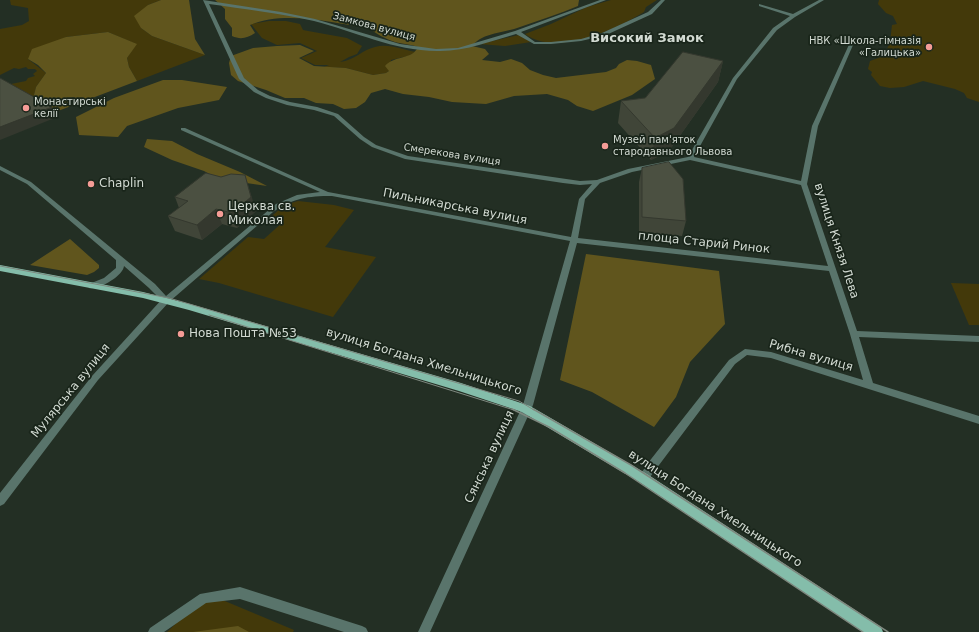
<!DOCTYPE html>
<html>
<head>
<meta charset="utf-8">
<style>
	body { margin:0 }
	canvas { display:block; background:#232f24 }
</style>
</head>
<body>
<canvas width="979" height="632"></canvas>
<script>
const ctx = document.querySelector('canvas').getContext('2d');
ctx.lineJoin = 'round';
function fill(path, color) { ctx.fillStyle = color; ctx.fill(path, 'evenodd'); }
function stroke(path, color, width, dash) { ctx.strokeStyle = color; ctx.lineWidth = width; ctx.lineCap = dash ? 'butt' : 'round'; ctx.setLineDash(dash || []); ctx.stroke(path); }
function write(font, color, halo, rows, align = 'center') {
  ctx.font = font + ' "DejaVu Sans",sans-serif'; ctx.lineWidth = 3.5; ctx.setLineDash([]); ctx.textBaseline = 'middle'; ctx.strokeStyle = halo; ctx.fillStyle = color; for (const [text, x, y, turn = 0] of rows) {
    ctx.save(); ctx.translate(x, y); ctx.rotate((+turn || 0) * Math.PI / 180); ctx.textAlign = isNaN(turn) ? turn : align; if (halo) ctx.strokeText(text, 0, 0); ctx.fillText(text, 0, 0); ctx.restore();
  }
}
const green = new Path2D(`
	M10 0H161L148 5 141 28 152 36 205 55 137 81 129 67 127 58 136 44 108 32 66 37 28 59 46 73 36 87 32 103 1 86 26 81 28 78 35 76 33 74 37 71 35 69H28L26 67 19 69 14 68 0 75V29L22 25 29 21 28 8 11 5Z
	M611 0H657L646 7 644 12C615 30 556 57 525 34L551 24 587 7Z
	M879 0H979V102L967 98 964 93 955 89 923 81 904 87 890 88 880 86 871 75 872 72 868 69 870 61 884 56 890 42 892 25 897 24 893 16 886 13 878 4Z
	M269 21H286L300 24 303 30 308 31 347 38 362 46 357 54 349 57 340 62C355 60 362 50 375 47 389 43 402 50 416 52L408 56 391 60 389 71 386 73 373 75 346 68 324 67 329 65H315L301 58 317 51 300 43 277 45 262 38 251 24Z
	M519 35 531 42 505 46 479 44Z
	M298 201 334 205 354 210 325 247 376 257 333 317 219 283 199 279 248 237 264 239 283 222 268 219 285 205Z
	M951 283 979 284V325H969Z
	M220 599 294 630 293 632H167L195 605Z`);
const forest = new Path2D(`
	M161 0H189L195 39 205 55 152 36 141 28 134 16 148 5Z
	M215 0H579L578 6C559 14 539 20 520 27 505 33 483 32 472 46L485 49 489 54 482 60 500 62 511 59 522 63 530 70 543 75 556 78 606 72 616 68 619 64 627 60 637 61 651 65 655 79 632 95 593 111 577 106 568 100 547 94 514 96 486 104 452 102 429 97 403 94 385 89 371 93 365 102 356 108 344 109 333 104 316 103 304 98H285L266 90 238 81 231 75 229 63 231 56 253 48 277 46 300 45 314 51 299 58 314 66 346 68 373 75 386 73 389 71 385 66C395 55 412 60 418 47 410 44 403 44 395 42 386 39 376 34 369 28 332 23 285 10 250 25L255 33C247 38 241 40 232 36V28L225 19V9Z
	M108 32 137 44 127 58 129 67 137 81 50 114 32 103 36 87 46 73 38 65 28 59 32 49 66 37Z
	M163 80H182L227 87 219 100 178 108 127 126 118 137 79 135 76 117 114 98Z
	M147 139 172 141 197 154 240 172 267 186 219 179 204 171 172 160 144 147Z
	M70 239 99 265V268L94 272 87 275 30 265Z
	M586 254 719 271 725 324 690 362 676 397 654 427 592 392 560 380Z
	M238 626 249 632H193Z`);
const minor = new Path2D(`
	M203 0 281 12 315 19 400 44 436 49 458 48 515 31 600 0H606L521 32 535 42H551L581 39 602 33 648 12 661 0H665L652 14 606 35 581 41 551 44H534L516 34C491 41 464 52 437 51 394 51 354 31 314 21 279 13 244 9 209 4L244 78 258 90 270 96 290 102 317 107 338 114 364 137 376 145 408 156 580 181 597 180 628 169 688 157 733 78 773 28 790 16 759 6V4L793 14 819 0H824L795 17 777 30 737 79 694 157 801 181 812 126 852 38 856 37V38L818 126 807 184 857 331 979 336V342L859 337 873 383 979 416V424L771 358 747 355 735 364 647 481 643 482 639 481 638 478 648 463 729 360 745 349 771 352 863 380 850 334 829 271 577 243 533 405 430 632H418L523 405 570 241 332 196C307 196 294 198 273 212L169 302H163L149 288 124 266C123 276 99 290 89 288L88 286 89 284 104 278 116 268V260L27 184 0 170V166L31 182 155 284 166 296 276 204 297 195 320 192 181 130V128H185L328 192 571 237 579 199 592 184 580 185 563 183 405 159 372 147 360 139 334 116 314 110 287 105 266 98 254 92 239 79ZM690 160 801 185 828 266 578 238 585 199 600 183 632 172Z
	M240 587 362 626 366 628 368 632H344L240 599 206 603 164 632H148L150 628 200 594Z`);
const tertiary = new Path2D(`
	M166 297 169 298 170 300 169 302 98 380 4 504 0 506V493L92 376 163 298Z`);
const primary = new Path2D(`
	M0 265 143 292 190 304 461 383 530 406 647 474 881 627 883 632H863L639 482 522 412 459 391 189 310 143 298 0 271Z`);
const tramFar1 = new Path2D(`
	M0 266 169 298 519 401 534 410
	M209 315 514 410`);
const tram = new Path2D(`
	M512 409 549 427 625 473 863 632
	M533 409 631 465 888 632`);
const wall = new Path2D(`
	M723 61 718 82 669 151 651 160 618 123 621 101 645 98Z
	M642 168 686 221 682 236 639 232V182Z
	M175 197 256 211 237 228 222 224 202 240 175 231 168 216 179 208Z`);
const shadedWall = new Path2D(`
	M723 61 718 82 669 151 651 160 655 138Z
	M52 107 57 117 0 140V127Z
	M245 175 256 211 237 228 232 213Z
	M216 209 222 224 202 240 197 225Z`);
const building = new Path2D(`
	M683 52 723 61 674 128 655 138 621 101 645 98Z
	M0 78 52 107 0 127Z
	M669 162 683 179 686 221 642 217V168Z
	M206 173 221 177 231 174 245 175 251 197 232 213 216 209 197 225 168 216 188 201 175 197Z`);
const markers = [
	[929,47,4,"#f59c96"],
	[26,108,4,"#f59c96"],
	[605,146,4,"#f59c96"],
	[91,184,4,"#f59c96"],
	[220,214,4,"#f59c96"],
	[181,334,4,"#f59c96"]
];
const farStreetnames = [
	["Замкова вулиця",374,27,15],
	["Смерекова вулиця",452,155,9]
];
const farPoinames = [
	["НВК «Школа-гімназія",921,41,"right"],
	["«Галицька»",921,53,"right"],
	["Монастирські",34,102],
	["келії",34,114],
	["Музей пам'яток",613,140],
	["стародавнього Львова",613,152]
];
const poiNames = [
	["Chaplin",99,184],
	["Церква св.",228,207],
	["Миколая",228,221],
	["Нова Пошта №53",189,334]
];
const streetNames = [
	["Пильникарська вулиця",455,207,11],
	["вулиця Князя Лева",836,241,72],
	["площа Старий Ринок",704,243,6],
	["Рибна вулиця",811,356,16],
	["вулиця Богдана Хмельницького",424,362,17],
	["Мулярська вулиця",71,391,-51],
	["Сянська вулиця",490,457,-65],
	["вулиця Богдана Хмельницького",715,509,33]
];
const farDistrictnames = [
	["Високий Замок",647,39]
];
fill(green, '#43390a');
fill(forest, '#60551d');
fill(minor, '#59746b');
fill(tertiary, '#59746b');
fill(primary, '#84bdaa');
stroke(tramFar1, '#7e887f', 1);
stroke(tram, '#7e887f', 1.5);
fill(wall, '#404538');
fill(shadedWall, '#34382e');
fill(building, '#4b5041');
stroke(building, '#34382e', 1);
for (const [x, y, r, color] of markers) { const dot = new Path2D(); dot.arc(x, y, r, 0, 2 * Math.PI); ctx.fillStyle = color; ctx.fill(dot); stroke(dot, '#19251a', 1.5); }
write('10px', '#d2dad2', '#19251a', farStreetnames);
write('10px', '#d2dad2', '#19251a', farPoinames, 'left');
write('12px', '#d2dad2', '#19251a', poiNames, 'left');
write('12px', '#d2dad2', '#19251a', streetNames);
write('bold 13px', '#d2dad2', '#19251a', farDistrictnames);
</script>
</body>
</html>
